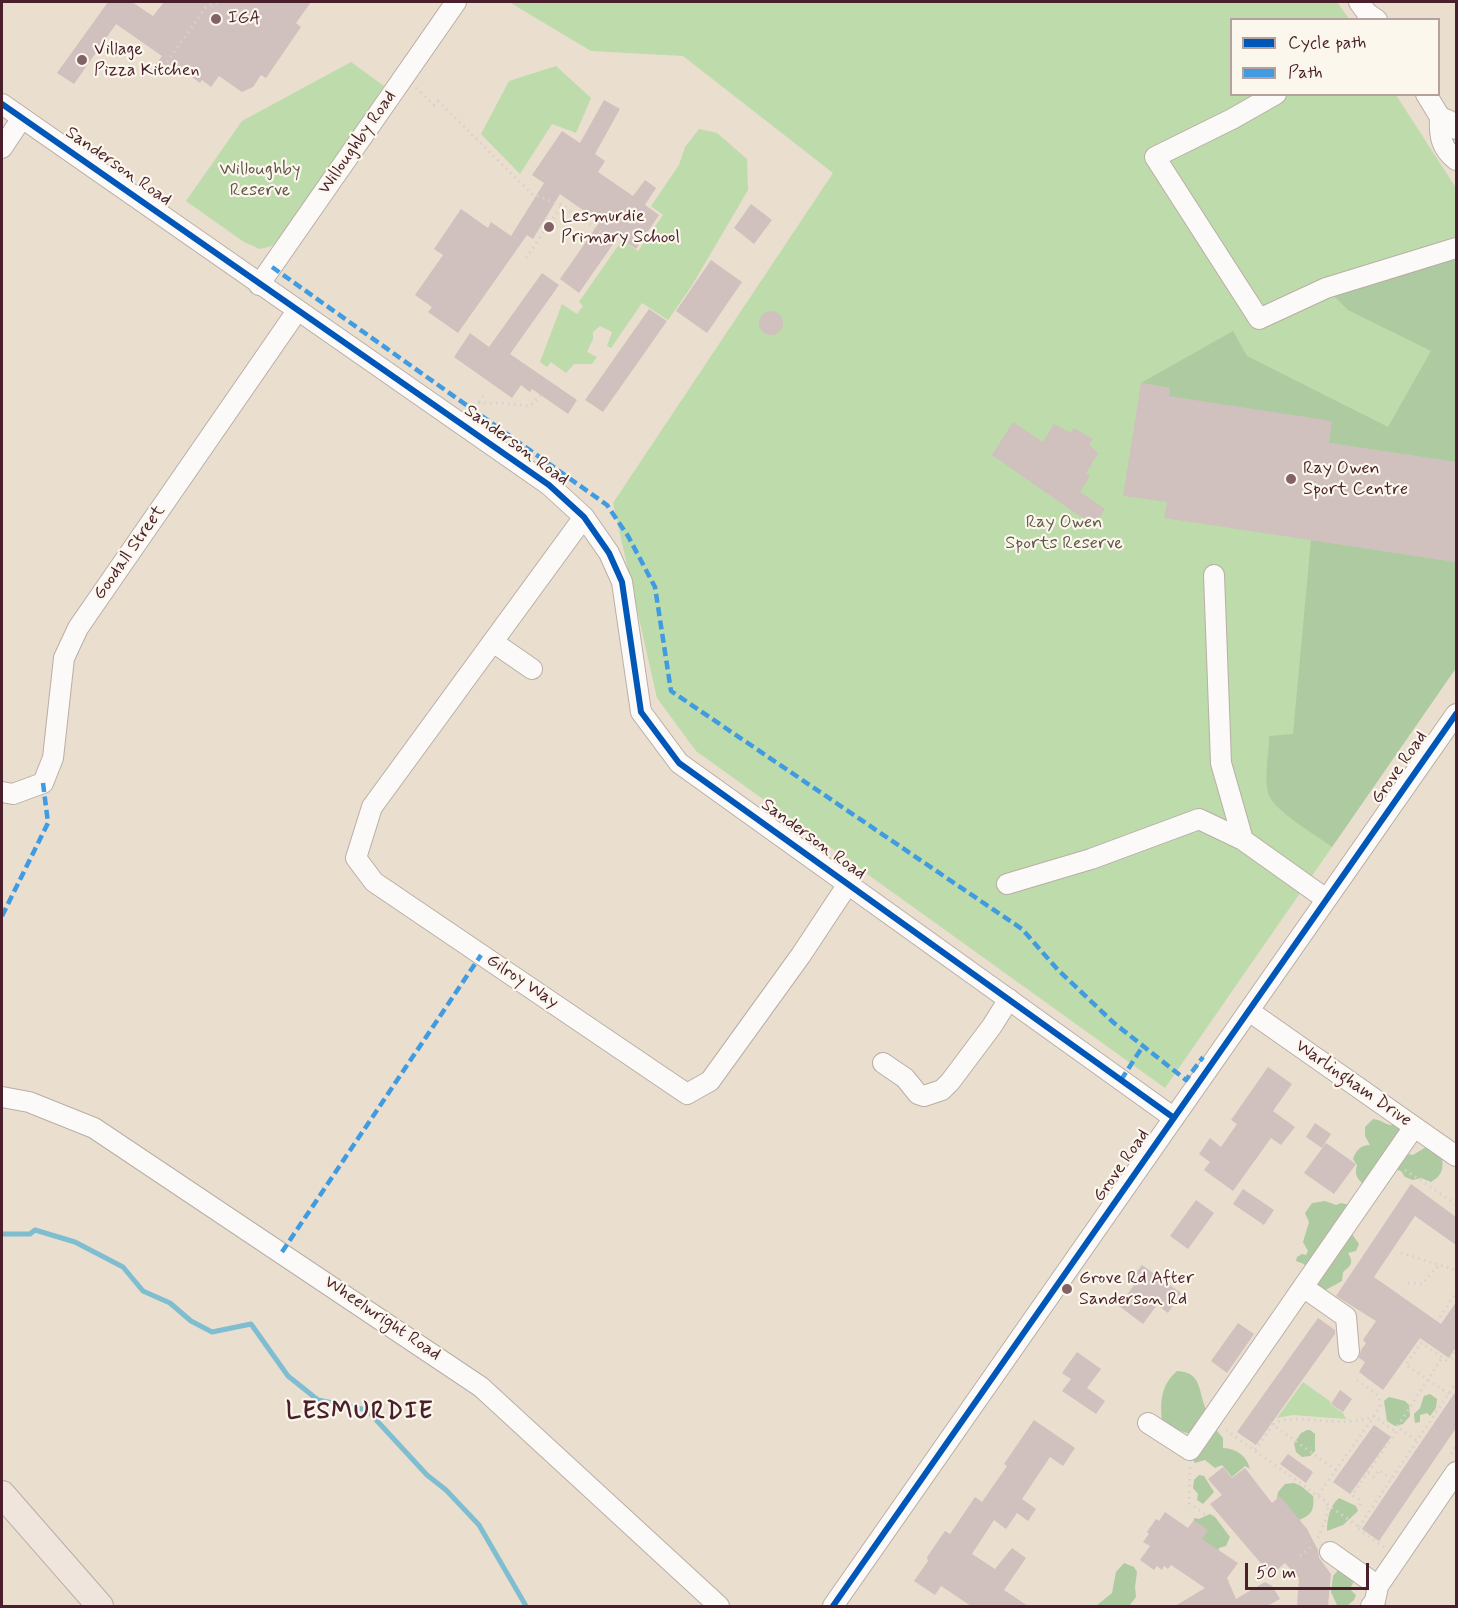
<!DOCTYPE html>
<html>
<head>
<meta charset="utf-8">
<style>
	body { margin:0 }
	#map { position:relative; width:1458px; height:1608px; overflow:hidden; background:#eadecf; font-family:Mynerve,sans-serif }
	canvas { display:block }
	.frame { position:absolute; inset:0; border:3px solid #4a1f2b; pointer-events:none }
	.legend { position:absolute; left:1230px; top:18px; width:210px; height:78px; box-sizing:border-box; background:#fbf7ec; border:2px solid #b4a19f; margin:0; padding:8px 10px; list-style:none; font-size:18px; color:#4a1f2b }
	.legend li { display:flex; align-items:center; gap:12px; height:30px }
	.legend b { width:30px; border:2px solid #b4a19f }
	.scale { position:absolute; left:1245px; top:1563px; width:124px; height:27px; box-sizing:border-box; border:3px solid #4a1f2b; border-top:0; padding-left:8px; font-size:18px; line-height:21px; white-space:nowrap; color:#4a1f2b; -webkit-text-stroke:4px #fbf7ec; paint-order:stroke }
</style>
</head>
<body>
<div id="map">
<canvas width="1458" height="1608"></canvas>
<div class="frame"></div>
<ul class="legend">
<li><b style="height:8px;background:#0057b8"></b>Cycle path</li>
<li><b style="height:8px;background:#409be1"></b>Path</li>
</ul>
<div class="scale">50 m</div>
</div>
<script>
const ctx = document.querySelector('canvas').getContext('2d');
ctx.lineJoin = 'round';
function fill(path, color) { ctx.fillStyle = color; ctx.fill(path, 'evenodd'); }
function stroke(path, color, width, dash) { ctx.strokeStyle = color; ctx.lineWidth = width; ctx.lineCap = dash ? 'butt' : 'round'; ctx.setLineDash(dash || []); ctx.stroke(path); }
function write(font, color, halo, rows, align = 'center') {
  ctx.font = font + ' Mynerve,sans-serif'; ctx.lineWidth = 4.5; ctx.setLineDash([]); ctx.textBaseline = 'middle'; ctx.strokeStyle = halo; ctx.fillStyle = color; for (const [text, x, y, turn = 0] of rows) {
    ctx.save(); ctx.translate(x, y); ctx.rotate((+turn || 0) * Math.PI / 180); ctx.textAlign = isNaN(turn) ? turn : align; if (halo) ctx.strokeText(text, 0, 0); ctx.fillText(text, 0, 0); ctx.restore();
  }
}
const green = new Path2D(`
	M509 2H1337L1349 19 1232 20V94L1396 95 1456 188V668L1165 1088 696 751 657 698 613 503 833 173 683 56 591 51Z
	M351 62 384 86 283 233 272 246 260 249 244 242 186 201 242 121Z
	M556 66 591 98 576 133 552 124 520 174 481 134 509 81Z
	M699 129 717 133 747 159 748 190 691 287 668 320 642 303 611 348 607 346 612 332 600 326 593 332V339L587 352 597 357 592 364H574L566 373 551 362 547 367 540 362 562 304 577 314 583 306 579 302 622 240 638 251 663 215 651 206 679 165 685 147Z
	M1303 1382 1331 1402 1330 1404 1343 1413 1346 1419 1293 1415 1277 1418Z`);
const forest = new Path2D(`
	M1456 251V462L1329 443 1169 396 1170 388 1141 383 1233 331 1247 356 1388 427 1431 351 1348 310 1333 295Z
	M1311 540 1456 562V668L1332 847C1318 836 1272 810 1268 793 1264 775 1269 754 1269 736L1293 734Z
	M1373 1119C1384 1120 1386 1128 1400 1124L1408 1154 1413 1155 1426 1147H1430L1442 1158C1444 1170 1441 1176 1431 1182L1421 1178 1413 1180 1405 1177 1401 1171 1395 1169 1365 1186C1358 1179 1354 1176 1357 1165L1353 1159C1356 1151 1360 1145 1370 1145L1365 1136V1127Z
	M1325 1201 1336 1205 1341 1203 1354 1206 1358 1220 1352 1234 1359 1244 1356 1251 1348 1253C1354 1262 1351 1266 1343 1272L1342 1281 1322 1292 1318 1291 1304 1264 1296 1261 1297 1257 1302 1254 1306 1255 1308 1251 1303 1242 1309 1222 1305 1213 1312 1203Z
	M1177 1371C1203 1372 1198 1393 1206 1409L1224 1417 1217 1431 1223 1438V1448C1237 1449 1246 1455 1250 1469L1245 1466 1232 1477 1222 1465 1215 1468 1205 1460 1195 1463 1193 1460V1452L1206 1444 1211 1437C1193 1435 1176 1432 1162 1421 1160 1401 1161 1385 1177 1371Z
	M1430 1394 1437 1399 1436 1408 1430 1416 1427 1413 1420 1415V1422L1415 1423 1414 1414 1420 1408 1424 1396Z
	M1389 1397 1405 1401 1409 1405 1410 1416 1403 1424 1395 1426 1387 1421 1384 1401Z
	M1307 1430H1310L1315 1434V1451L1310 1456 1302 1457 1296 1452 1294 1443 1301 1433Z
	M1199 1475 1204 1476 1214 1492 1203 1504 1197 1500 1198 1494 1193 1488 1194 1480Z
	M1294 1483 1301 1486 1313 1496C1315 1512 1310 1516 1296 1521L1277 1499 1278 1492 1285 1484Z
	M1339 1498 1356 1506 1358 1511 1343 1525 1327 1531C1327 1519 1330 1505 1339 1498Z
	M1210 1514 1215 1517 1230 1537 1226 1546 1219 1548 1217 1555C1205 1548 1193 1534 1194 1518L1199 1519Z
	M1124 1563 1134 1567 1137 1572 1135 1587 1136 1597 1129 1606H1096L1112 1593 1116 1572Z
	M1338 1570 1356 1577 1350 1589 1356 1595 1354 1600 1347 1606 1337 1605 1331 1592 1333 1576Z`);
const stream = new Path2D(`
	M2 1234H30L35 1230 75 1242 123 1267 143 1291 170 1303 191 1321 212 1332 251 1324 288 1376 318 1400 367 1410 427 1475 446 1490 479 1525 526 1606`);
const building = new Path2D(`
	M108 2H132L153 16 164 2H311L296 23 301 27 266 78 261 75 253 87 242 92 219 76 211 87 202 80 200 83 175 65 167 76 154 67 162 56 116 24 74 84 57 73Z
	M604 100 620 109 595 154 605 161 598 172 633 196 645 180 656 188 645 205 659 215 636 249 618 237 579 293 560 279 599 223 589 216 590 215 560 194 533 239 527 235 458 333 428 312 432 307 415 295 443 255 434 249 461 209 488 228 491 222 511 236 544 183 532 175 562 131 580 143Z
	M751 204 772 220 754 244 734 228Z
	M711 260 742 282 707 333 676 311Z
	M542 273 559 285 510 354 577 400 568 414 532 389 530 392 521 385 512 398 454 357 470 333 489 347Z
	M649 309 667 321 603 412 585 400Z
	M759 323a12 12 0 1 1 24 0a12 12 0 1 1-24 0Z
	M1141 383 1170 388 1169 396 1332 421 1329 443 1456 462V562L1164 518 1167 502 1123 496Z
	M1013 422 1043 442 1054 424 1071 433 1074 428 1093 439 1089 445 1098 453 1086 473 1090 476 1080 492 1105 509 1094 526 992 455Z
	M1268 1067 1292 1084 1273 1111 1295 1127 1281 1145 1271 1138 1233 1191 1204 1170 1210 1162 1199 1154 1210 1138 1221 1147 1237 1124 1231 1120Z
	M1315 1123 1331 1134 1322 1148 1306 1137Z
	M1326 1143 1356 1164 1334 1194 1304 1173Z
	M1411 1184 1456 1217V1245L1415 1216 1374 1277 1441 1324 1456 1302V1347L1449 1358 1420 1338 1383 1390 1359 1372 1365 1362 1359 1358 1361 1350 1366 1343 1363 1340 1376 1321 1336 1296Z
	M1243 1189 1274 1210 1264 1225 1233 1204Z
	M1196 1200 1214 1213 1188 1249 1170 1236Z
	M1142 1265 1181 1293 1168 1313 1157 1305 1143 1324 1119 1306 1134 1285 1129 1282Z
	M1318 1318 1335 1330V1334L1256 1445 1237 1432Z
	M1238 1323 1254 1334 1227 1373 1211 1361Z
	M1077 1352 1101 1369 1087 1388 1105 1401 1096 1414 1062 1391 1071 1379 1062 1373Z
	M1340 1390 1352 1399 1343 1412 1331 1404Z
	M1456 1391V1428L1379 1541 1362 1529Z
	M1034 1420 1075 1448 1063 1466 1050 1457 1022 1499 1036 1509 1028 1521 1017 1513 1006 1529 994 1520 972 1554 995 1569 1012 1548 1026 1558 1004 1590 1028 1606H971L941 1586 935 1595 914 1581 928 1561 927 1557 945 1531 950 1534 975 1497 982 1502 1007 1466 1004 1464Z
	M1374 1425 1391 1437 1350 1494 1333 1482Z
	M1288 1454 1313 1472 1306 1483 1280 1464Z
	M1223 1467 1232 1478 1245 1468 1272 1503 1280 1496 1307 1529 1318 1550 1319 1558 1331 1574 1328 1606H1297L1299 1578 1285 1563 1271 1575 1210 1504 1222 1495 1208 1479Z
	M1165 1512 1188 1528 1194 1520 1208 1530 1202 1539 1238 1563 1227 1578 1236 1599 1265 1582 1272 1586 1280 1599 1267 1606H1175L1205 1588 1171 1565 1168 1569 1164 1566 1162 1570 1157 1566 1154 1570 1140 1560 1150 1546 1143 1542 1149 1534 1147 1532 1156 1519 1159 1521Z`);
const path = new Path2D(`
	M160 72 206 7 218 2
	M416 88 434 105 438 101 532 194 562 205 616 243
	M526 258 562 205
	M478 403H502L530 406 541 395
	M472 412 483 396
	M1405 1170 1456 1204
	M1401 1253 1456 1270
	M1408 1283 1422 1284 1439 1265
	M1440 1317 1456 1293
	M1357 1380 1379 1396 1380 1407 1374 1416 1396 1432
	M1449 1394 1406 1365 1421 1343 1446 1360 1452 1358 1456 1351
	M1226 1430 1328 1503V1505L1359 1527 1358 1529 1384 1547
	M1416 1440 1397 1427 1442 1358
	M1255 1450 1273 1425
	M1451 1454 1456 1446
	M1190 1467 1189 1503 1207 1516
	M1336 1470 1273 1425 1274 1423C1303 1412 1341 1430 1374 1416
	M1368 1473 1374 1477 1379 1470 1391 1479
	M1318 1495 1373 1418
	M1360 1505V1500L1352 1495 1399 1428
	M1359 1527 1456 1383
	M1318 1538 1326 1519 1328 1505
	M1300 1556 1313 1545`);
const minor = new Path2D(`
	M1359 2 1367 13 1377 20
	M1276 94 1232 119 1155 157 1259 319 1326 288 1456 248
	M1426 94 1440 117 1448 120 1456 129
	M2 104 549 485 584 517 609 553 622 582 641 712 679 763 1174 1118
	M1440 117C1439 136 1441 148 1456 160
	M2 148 22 118
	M259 285 456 2
	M584 517 372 807 356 858 374 882 687 1094 710 1081 801 955 848 884
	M1214 575 1221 763 1243 840 1326 899
	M493 642 532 669
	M2 792 13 794 43 783 53 758 64 658 78 628 297 311
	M1007 884 1091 859 1199 819 1243 840
	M1249 1011 1456 1156
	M883 1063 905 1078 918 1094 924 1096 942 1090 950 1082 992 1026 1009 999
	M2 1097 29 1102 94 1128 481 1387 719 1606
	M1303 1287 1346 1317 1349 1352
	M1148 1423 1190 1450 1414 1127
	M1330 1552 1378 1586 1456 1472
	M833 1606 1456 714
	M1371 1606 1375 1601 1378 1586`);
const major = new Path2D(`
	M2 1494 100 1606`);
const quiet = new Path2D(`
	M272 267 607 505 628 536 655 587 671 691 1022 929 1058 970 1114 1023 1186 1080 1203 1057
	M2 916 48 823 43 783
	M1121 1080 1143 1046
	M282 1252 481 955`);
const cycleway = new Path2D(`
	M2 104 549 485 584 517 609 553 622 582 641 712 679 763 1174 1118
	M833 1606 1456 714`);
const markers = [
	[216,19,6,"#826264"],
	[82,60,6,"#826264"],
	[549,227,6,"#826264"],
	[1291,479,6,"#826264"],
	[1067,1289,6,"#826264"]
];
const poiNames = [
	["IGA",228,19],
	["Village",94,50],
	["Pizza Kitchen",94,71],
	["Lesmurdie",561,217],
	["Primary School",561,238],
	["Ray Owen",1303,469],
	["Sport Centre",1303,490],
	["Grove Rd After",1079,1279],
	["Sanderson Rd",1079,1300]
];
const streetNames = [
	["Willoughby Road",358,143,-55],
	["Sanderson Road",118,167,35],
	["Sanderson Road",516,446,36],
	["Goodall Street",130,553,-55],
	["Grove Road",1400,768,-55],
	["Sanderson Road",813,840,36],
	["Gilroy Way",522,982,34],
	["Warlingham Drive",1353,1084,35],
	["Grove Road",1122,1166,-55],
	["Wheelwright Road",382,1319,34]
];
const parkNames = [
	["Willoughby",260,170],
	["Reserve",260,191],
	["Ray Owen",1064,523],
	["Sports Reserve",1064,544]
];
const districtNames = [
	["LESMURDIE",360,1413]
];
fill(green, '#bedbab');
fill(forest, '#adcaa0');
stroke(stream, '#7fbdd0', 5);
fill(building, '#d0c0be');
stroke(minor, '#baaea6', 22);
stroke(major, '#baaea6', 28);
stroke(path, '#d7d1ce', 3, [1.5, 4.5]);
stroke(minor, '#fcfaf8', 20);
stroke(major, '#efe5dd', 26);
stroke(quiet, '#409be1', 4.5, [9, 4.5]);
stroke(cycleway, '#0057b8', 6);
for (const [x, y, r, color] of markers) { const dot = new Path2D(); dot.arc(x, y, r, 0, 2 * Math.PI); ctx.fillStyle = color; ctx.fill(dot); stroke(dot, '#fbf7ec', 2); }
write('18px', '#4a1f2b', '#fbf7ec', poiNames, 'left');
write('18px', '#4a1f2b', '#fbf7ec', streetNames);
write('18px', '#625749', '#fbf7ec', parkNames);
ctx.letterSpacing = '1.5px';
write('bold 24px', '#4a1f2b', '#fbf7ec', districtNames);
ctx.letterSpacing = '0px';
</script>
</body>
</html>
